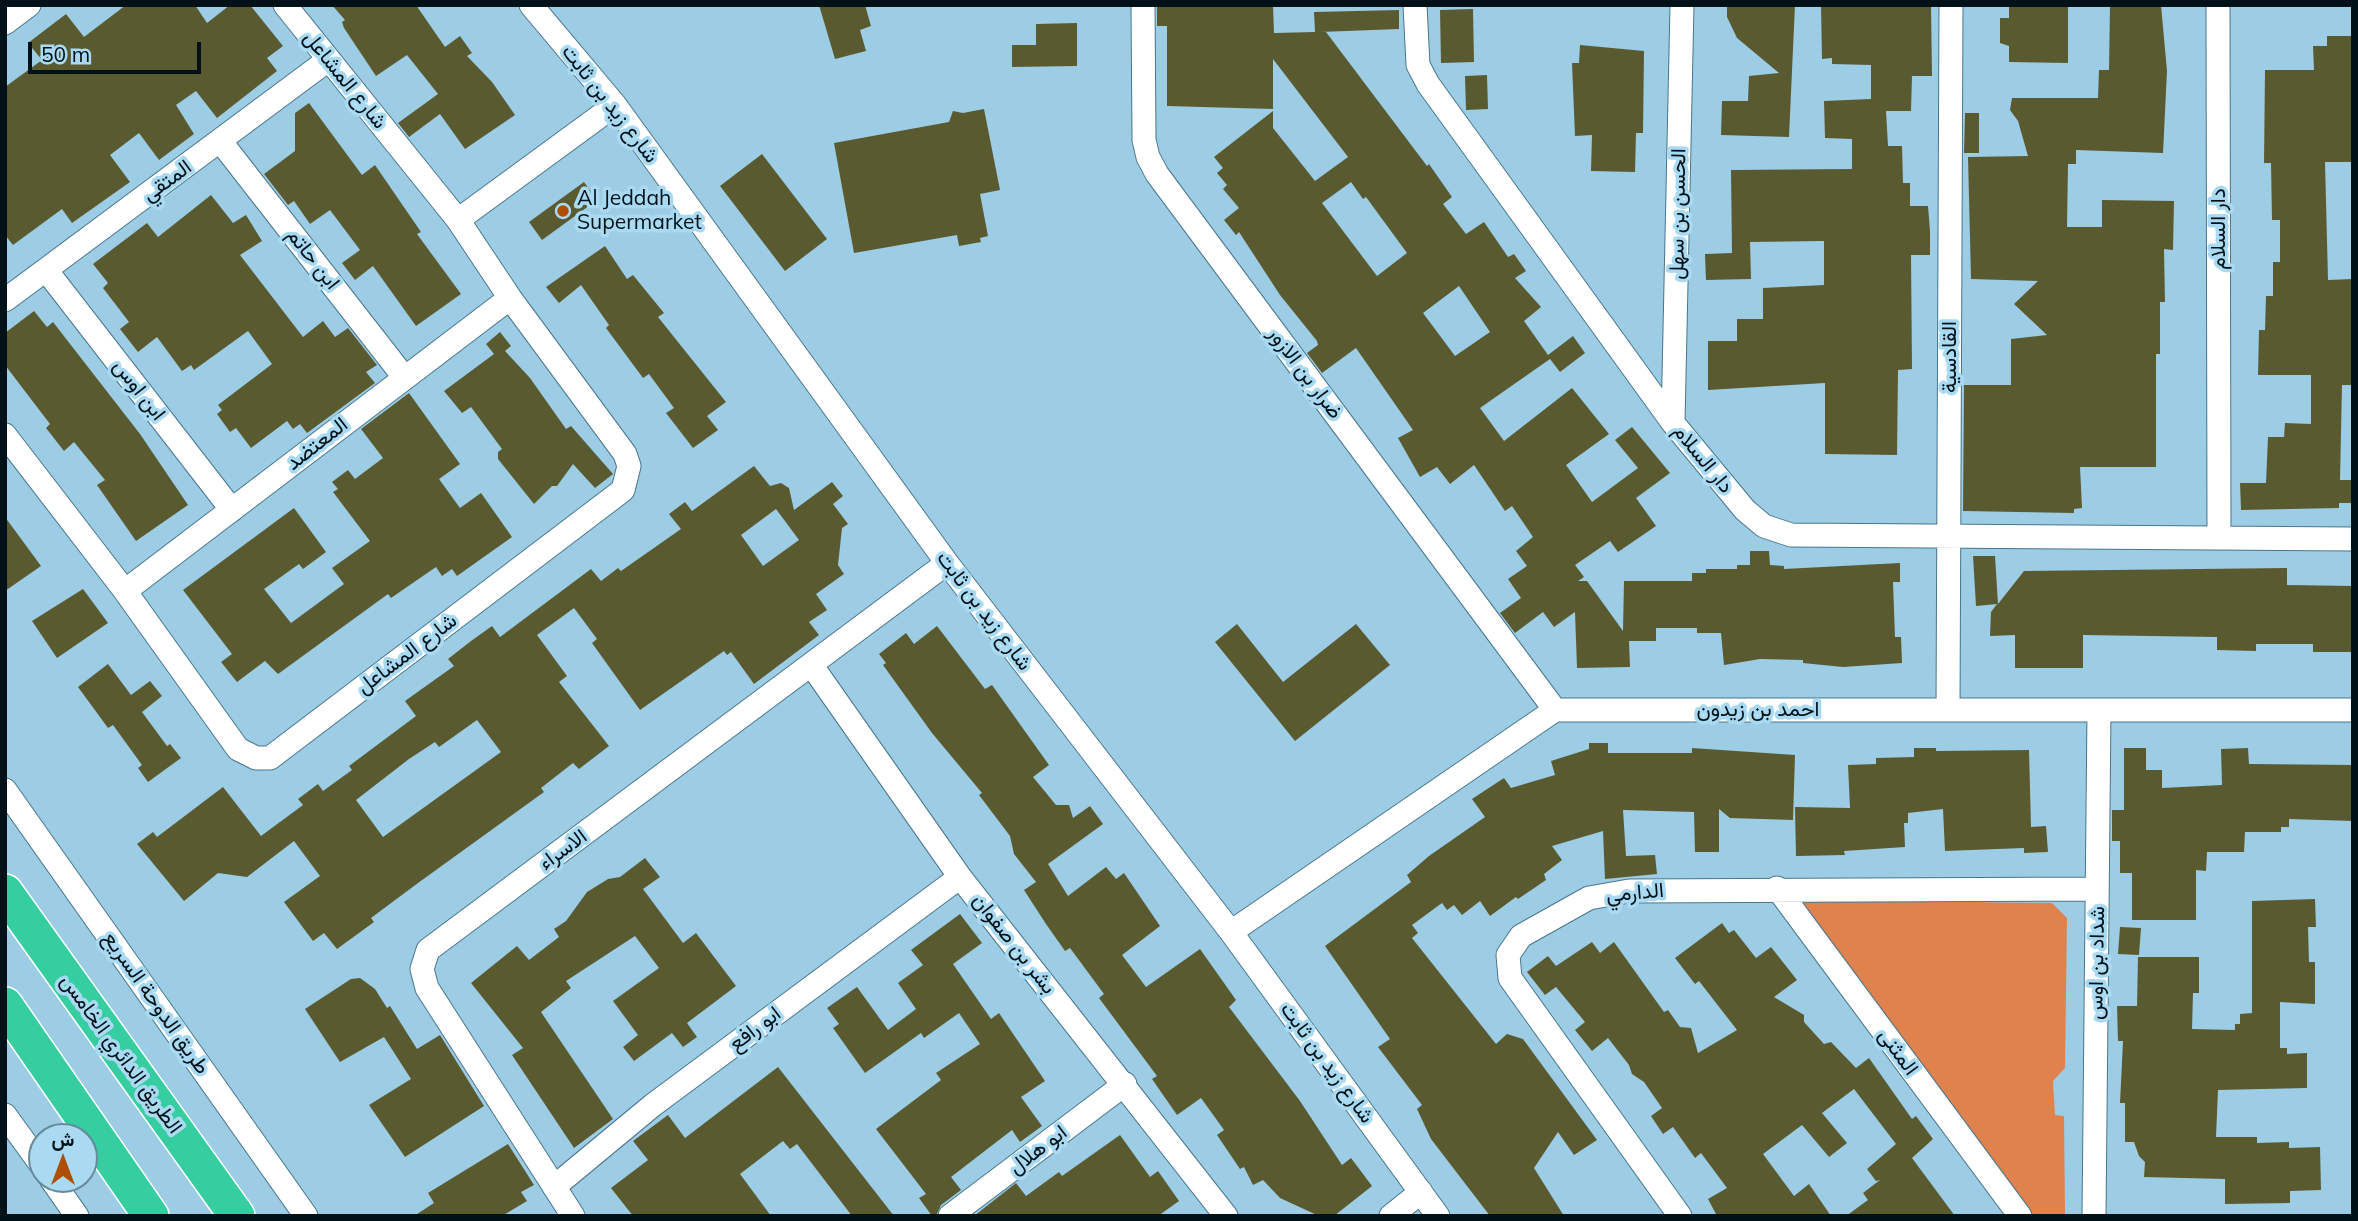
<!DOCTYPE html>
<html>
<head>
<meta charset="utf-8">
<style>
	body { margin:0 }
	#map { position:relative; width:2358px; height:1221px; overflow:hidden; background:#9dcde4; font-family:Mulish,Vazirmatn,sans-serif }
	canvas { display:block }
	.frame { position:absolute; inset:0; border:7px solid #011118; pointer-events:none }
	.north { position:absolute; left:28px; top:1123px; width:70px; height:70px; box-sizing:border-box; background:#a9daf2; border:2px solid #668a9b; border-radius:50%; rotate:0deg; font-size:19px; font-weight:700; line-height:28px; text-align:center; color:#011118 }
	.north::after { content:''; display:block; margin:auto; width:24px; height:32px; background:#ae4e03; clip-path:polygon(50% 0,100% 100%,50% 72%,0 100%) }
	.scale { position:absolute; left:28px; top:42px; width:173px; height:32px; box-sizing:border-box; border:4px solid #011118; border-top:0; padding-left:9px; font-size:21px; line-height:24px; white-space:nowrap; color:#011118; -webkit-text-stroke:5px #a9daf2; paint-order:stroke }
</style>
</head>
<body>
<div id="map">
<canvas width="2358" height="1221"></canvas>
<div class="frame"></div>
<div class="north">ش</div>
<div class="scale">50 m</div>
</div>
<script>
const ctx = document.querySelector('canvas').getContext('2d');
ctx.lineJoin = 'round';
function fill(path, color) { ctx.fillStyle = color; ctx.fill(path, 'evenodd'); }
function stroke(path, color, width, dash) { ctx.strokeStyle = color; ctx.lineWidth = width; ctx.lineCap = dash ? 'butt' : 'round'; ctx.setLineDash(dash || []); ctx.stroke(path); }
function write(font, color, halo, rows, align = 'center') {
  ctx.font = font + ' Mulish,Vazirmatn,sans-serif'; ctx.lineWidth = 7; ctx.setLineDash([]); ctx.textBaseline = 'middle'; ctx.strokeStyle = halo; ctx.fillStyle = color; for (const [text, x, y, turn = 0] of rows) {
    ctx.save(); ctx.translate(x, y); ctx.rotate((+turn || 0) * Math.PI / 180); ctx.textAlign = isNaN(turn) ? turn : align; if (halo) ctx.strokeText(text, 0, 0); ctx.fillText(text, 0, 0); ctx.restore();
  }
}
const green = new Path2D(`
	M1804 900 2052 903 2067 918 2065 1068 2053 1081 2055 1115 2064 1116 2065 1216H2020L1805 915Z`);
const building = new Path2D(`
	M126 5H195L207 23 230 5H250L283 46 267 58 277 71 217 118 196 91 176 105 194 134 159 160 139 133 110 155 130 182 72 223 62 209 13 245 5 235V87L42 60 28 43 66 14 84 37Z
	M332 5H416L445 47 460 36 472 53 467 56 492 82 515 115 465 149 440 114 409 137 398 123 438 94 407 55 376 76 344 28 342 22 345 20Z
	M819 5H865L871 26 860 30 866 51 835 59Z
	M1157 5H1273L1274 33 1315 32 1314 12 1399 10V29L1320 32H1326L1427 166 1429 164 1452 197 1443 204 1466 234 1484 222 1508 257 1514 254 1526 271 1515 278 1541 307 1524 321 1548 355 1573 336 1585 353 1560 372 1550 359 1480 408 1504 441 1572 388 1609 434 1566 465 1592 502 1638 468 1615 440 1632 427 1670 473 1636 498 1656 526 1618 552 1610 541 1575 565 1584 577 1578 581H1587L1623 631 1624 581H1692V573H1706V569H1737V565H1750V551H1769L1770 565 1784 566V569L1900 563V582H1893L1895 637H1901L1902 663 1843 667 1803 663V660L1760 659 1724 665 1721 633H1697V628H1656V641H1629L1630 667 1577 668 1575 612 1554 627 1543 612 1515 633 1500 613 1521 598 1508 579 1527 566 1516 551 1533 537 1512 506 1505 511 1474 465 1450 484 1437 467 1420 477 1398 438 1413 430 1356 348 1322 373 1307 353 1318 345 1317 341 1280 295 1239 232 1236 235 1224 220 1239 208 1223 189 1227 185 1217 173 1223 168 1214 157 1273 111V128L1315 181 1348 157 1273 59V109L1167 106V26H1157ZM1351 182 1363 199 1366 197 1407 253 1377 276 1322 203ZM1459 286 1490 332 1455 356 1423 313Z
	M1727 5H1795L1789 137 1721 135 1722 101H1748L1749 76 1779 73 1737 38 1727 17Z
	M1821 5H1931L1932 76H1912L1911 111H1886L1888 146H1902L1903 183H1910V206H1928L1930 231V255H1911L1912 369 1898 370 1897 455 1825 454V383L1708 390V341H1737V319H1763V288L1824 285V241L1750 242 1751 279 1706 280 1705 254 1732 253 1731 170 1852 169V139L1825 138 1824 101 1871 99V65L1832 64V58L1822 59Z
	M2009 5H2068V63L2009 62V46L2000 43V18H2009Z
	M2110 5H2161L2167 71 2163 153 2076 150V164H2068L2067 227H2102V200L2174 201 2173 250 2164 249 2165 302H2160V354H2156V467H2080L2082 508 2074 509V513L1963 511 1964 385H2011V339L2047 335 2014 304 2038 281 1971 279 1968 157 2028 156 2018 121 2010 110 2012 98H2098L2099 70H2109Z
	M1473 9 1474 62 1441 63 1440 10Z
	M1077 23V66L1012 67V45H1036V24Z
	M2327 36H2353L2352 162H2325L2328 280 2353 279V385H2342L2340 480H2353V503H2339V508L2241 510 2240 483H2266L2268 437H2284L2285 423 2311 424V375H2258L2259 330H2265L2266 296H2273V262H2280V220H2272L2271 163H2264L2265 70H2314L2313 46H2327Z
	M1580 45 1644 51 1643 133H1636L1635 172 1591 171 1592 135 1575 136 1572 63H1579Z
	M1487 75 1488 109 1466 110 1465 76Z
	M309 103 362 175 375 165 421 232 417 234 461 294 416 326 373 266 355 280 342 263 360 250 330 210 310 224 294 201 288 205 264 174 295 151V113Z
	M984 109 1000 190 980 194 988 236 980 238 981 242 959 246 957 235 854 253 834 143 949 122 953 111 963 113Z
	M1965 113H1979V153H1964Z
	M762 154 827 239 785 271 720 186Z
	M584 182 597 200 542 240 529 222Z
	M211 195 233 223 246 215 262 241 240 255 303 337 323 321 335 337 348 328 377 365 366 372 375 383 307 433 300 424 293 429 287 421 251 448 236 428 230 432 217 414 222 410 218 405 272 364 248 331 194 370 191 365 182 371 157 337 138 352 120 329 129 322 103 288 108 283 93 264 147 223 158 237Z
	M605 246 627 279 633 275 664 313 658 317 726 402 707 416 718 430 693 448 666 413 674 408 649 374 643 378 606 328 609 325 581 285 559 303 546 287Z
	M34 311 47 327 53 322 140 434 188 505 136 541 97 485 105 480 74 442 64 451 46 428 50 424 5 365V333Z
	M500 332 511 346 505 351 530 378 566 429 571 426 613 474 595 488 573 464 557 486H552L534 504 498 459V452L502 449 471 407 462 413 444 391 494 354 486 344Z
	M409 393 460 464 439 479 460 508 481 493 512 537 457 576 452 569 442 576 436 567 391 598 388 594 278 674 265 661 237 682 221 662 232 654 183 590 294 508 326 552 303 569 299 564 264 589 291 623 344 584 332 568 370 541 333 492 338 489 332 482 348 470 355 479 383 458 361 429Z
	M754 466 770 486 781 483 789 488 794 510 832 482 843 496 833 504 848 524 842 528 838 565 844 574 816 594 827 610 809 622 819 635 754 684 731 652 727 655 724 651 640 710 592 643 597 639 574 608 537 635 567 676 559 682 609 746 579 769 573 763 541 788 544 792 418 883 371 918 374 922 337 949 324 933 313 941 284 902 320 876 294 841 247 877 218 873 184 901 137 844 153 832 157 837 223 787 261 836 303 805 298 799 318 784 323 791 352 770 349 766 416 716 405 701 454 666 448 659 471 641 492 626 500 637 591 569 601 581 618 568 621 571 681 529 669 514 685 502 692 511ZM776 509 799 540 763 566 741 535ZM477 720 501 752 383 837 356 800 409 759 435 742 439 747Z
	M5 517 41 566 5 591Z
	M1973 556H1995L1998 604 2024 571 2287 568V585L2353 586V652H2313V644H2256V651L2217 650V637L2083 635V668H2015V635L1990 636 1991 612 1997 604 1976 606Z
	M83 589 108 623 57 658 32 621Z
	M1237 624 1283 682 1356 624 1390 665 1295 741 1215 642Z
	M937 626 985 689 992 685 1049 765 1033 777 1056 805H1069L1073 818 1090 806 1103 824 1048 864 1068 896 1106 867 1116 879 1124 873 1160 926 1122 955 1146 987 1200 949 1236 1000 1229 1007 1300 1101 1342 1165 1351 1158 1372 1186 1334 1216H1319L1280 1198 1263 1180 1253 1185 1244 1167 1240 1169 1217 1135 1224 1130 1201 1098 1177 1115 1152 1079 1157 1076 1099 998 1104 994 1070 948 1065 951 1046 924 1024 890 1036 882 1014 854 1010 836 979 795 982 793 932 733 883 665 886 663 879 654 906 633 914 644Z
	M108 664 131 695 150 681 162 696 142 712 167 746 170 744 181 758 148 782 138 768 142 765 113 725 108 728 78 687Z
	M1589 743H1608V753H1692V748L1795 755 1793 820 1730 818 1719 809V852H1695L1694 812 1623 810 1626 856 1655 855 1657 874 1605 879 1603 831 1552 846 1562 860 1544 874 1546 880 1518 899 1516 897 1490 916 1480 901 1462 915 1454 905 1447 910 1442 903 1412 925 1418 933 1412 938 1496 1044 1507 1034 1523 1039 1597 1140 1574 1155 1558 1132 1534 1168 1564 1216H1490L1431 1139 1417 1109 1422 1105 1378 1047 1390 1039 1325 946 1411 882 1407 875 1429 856 1485 817 1472 799 1504 778 1511 788 1555 775 1551 761 1589 749Z
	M1914 748H1936V751L2029 750 2031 827 2046 826 2048 852 2024 853V848L1945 851 1943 809 1908 813V823H1904L1905 847 1844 851 1845 855 1796 856 1795 807 1850 808 1848 765 1876 764V758L1914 757Z
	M2124 748H2146V770H2162V788L2222 785 2221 749 2248 748 2249 764 2353 765V821L2289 819V827H2281V832H2245L2244 852H2207L2206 871 2196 870V920H2132V873H2120V841H2112V810H2124Z
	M645 858 660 877 643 889 683 943 696 933 736 986 687 1023 697 1037 683 1047 672 1033 634 1061 623 1047 638 1035 613 1001 659 968 635 936 566 981 571 988 541 1012 613 1119 574 1148 512 1055 523 1048 471 983 517 946 529 960 559 937 554 929 566 921 587 892 608 879 620 877Z
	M2315 899 2316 927H2308L2309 962H2315V1004L2280 1002V1048H2287V1054L2307 1053V1088L2218 1090 2216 1137H2257V1143L2289 1142V1148L2320 1147 2321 1190 2290 1191V1203L2225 1204V1179L2144 1177 2145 1162 2139 1156 2134 1142H2125V1103H2120L2123 1041H2118L2117 1006H2137L2138 957H2199V993H2193L2192 1029 2235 1030V1024H2240V1014L2252 1013V901Z
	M960 914 982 943 953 964 991 1019 999 1013 1045 1081 1021 1097 1042 1126 1020 1142 1012 1130 951 1177 961 1190 941 1205 936 1216H932L919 1198 926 1194 876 1129 941 1080 936 1073 980 1044 959 1013 924 1038 921 1033 865 1073 833 1028 839 1024 827 1008 857 987 888 1030 916 1009 898 983 923 965 911 950Z
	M1722 923 1729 933 1734 930 1756 958 1771 947 1797 980 1774 997 1804 1015V1022L1824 1044 1831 1042 1856 1068 1869 1058 1912 1119 1916 1116 1933 1139 1912 1158 1955 1216H1846L1868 1200 1863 1193 1880 1180 1876 1181 1867 1169 1896 1144 1854 1089 1822 1113 1847 1143 1829 1157 1802 1125 1763 1154 1794 1196 1809 1184 1831 1216H1717L1708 1199 1727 1188 1701 1153 1695 1158 1673 1127 1663 1134 1651 1116 1662 1108 1644 1082 1632 1074 1629 1065 1608 1038 1592 1051 1575 1030 1585 1022 1556 987 1545 995 1527 972 1548 956 1556 966 1592 942 1600 953 1614 942 1664 1012 1668 1010 1680 1027 1691 1028 1698 1053 1737 1030 1699 981 1695 984 1675 958Z
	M2120 927 2141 928 2139 955 2118 954Z
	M360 978 375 989 387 1008 390 1006 417 1049 440 1035 484 1106 405 1157 369 1105 411 1079 384 1037 340 1062 305 1009 351 979Z
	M778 1067 894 1216H852L797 1144 790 1149 783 1141 740 1174 771 1216H633L611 1188 648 1160 633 1141 668 1115 685 1138Z
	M1120 1135 1150 1177 1158 1171 1179 1201 1158 1216H974L1016 1183 1026 1196 1059 1172 1062 1176Z
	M508 1144 534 1185 521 1192 527 1201 502 1216H414L434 1203 428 1193Z`);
const minor = new Path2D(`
	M531 5 615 105 947 563 1231 932 1438 1216
	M1143 5 1144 140 1148 157 1157 174 1555 710
	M1415 5 1418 65 1428 84 1673 423 1745 510 1764 526 1791 535 2353 539
	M2218 5 2219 538
	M5 23 29 5
	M221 142 404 377
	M458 220 615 105
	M46 270 232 510
	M5 300 328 60
	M1673 423 1682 5
	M5 435 125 591 238 749 256 758H270L623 490 629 466 625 454 510 298 458 220 285 5
	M125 591 510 298
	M812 666 960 877 1226 1216
	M1948 710 1951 5
	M5 790 306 1216
	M1777 888 2020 1216
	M1231 932 1555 710H2353
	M5 1115 42 1166
	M51 1179 77 1216
	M554 1187 653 1105 960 877
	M573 1216 427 988 422 969 428 950 947 563
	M950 1216 1125 1084
	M1391 1216 1421 1192
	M1680 1216 1510 978 1508 955 1521 936 1589 898 1629 891 2097 889
	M2094 1216 2099 710`);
const highway = new Path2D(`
	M5 892 237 1216
	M5 1005 151 1216`);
const markers = [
	[563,211,7,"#ae4e03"]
];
const streetNames = [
	["شارع المشاعل",345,80,51],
	["شارع زيد بن ثابت",610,104,52],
	["المتقي",167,181,-36],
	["الحسن بن سهل",1678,214,-89],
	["دار السلام",2219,229,-90],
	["ابن حاتم",313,259,52],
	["القادسية",1950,357,-90],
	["ضرار بن الازور",1305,373,53],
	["ابن اوس",139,390,52],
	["المعتضد",317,444,-38],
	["دار السلام",1703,459,51],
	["شارع زيد بن ثابت",984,611,53],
	["شارع المشاعل",407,654,-37],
	["احمد بن زيدون",1758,710],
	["الاسراء",563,850,-36],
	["الدارمي",1635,893,-5],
	["بشر بن صفوان",1014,944,52],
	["شداد بن اوس",2097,963,-89],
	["طريق الدوحة السريع",156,1003,55],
	["ابو رافع",755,1029,-37],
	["المثنى",1898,1052,54],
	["الطريق الدائري الخامس",121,1054,54],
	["شارع زيد بن ثابت",1327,1063,54],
	["ابو هلال",1038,1150,-37]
];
const poiNames = [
	["Al Jeddah",577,199],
	["Supermarket",577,223]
];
fill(green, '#e0824e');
fill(building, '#5a5a31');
stroke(minor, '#48768b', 25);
stroke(highway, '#fff', 38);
stroke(minor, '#fff', 23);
stroke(highway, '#36cda1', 35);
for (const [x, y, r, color] of markers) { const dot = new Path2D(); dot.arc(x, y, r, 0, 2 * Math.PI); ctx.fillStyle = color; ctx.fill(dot); stroke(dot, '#a9daf2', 2.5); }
write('21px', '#011118', '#a9daf2', streetNames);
write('21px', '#011118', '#a9daf2', poiNames, 'left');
</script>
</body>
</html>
